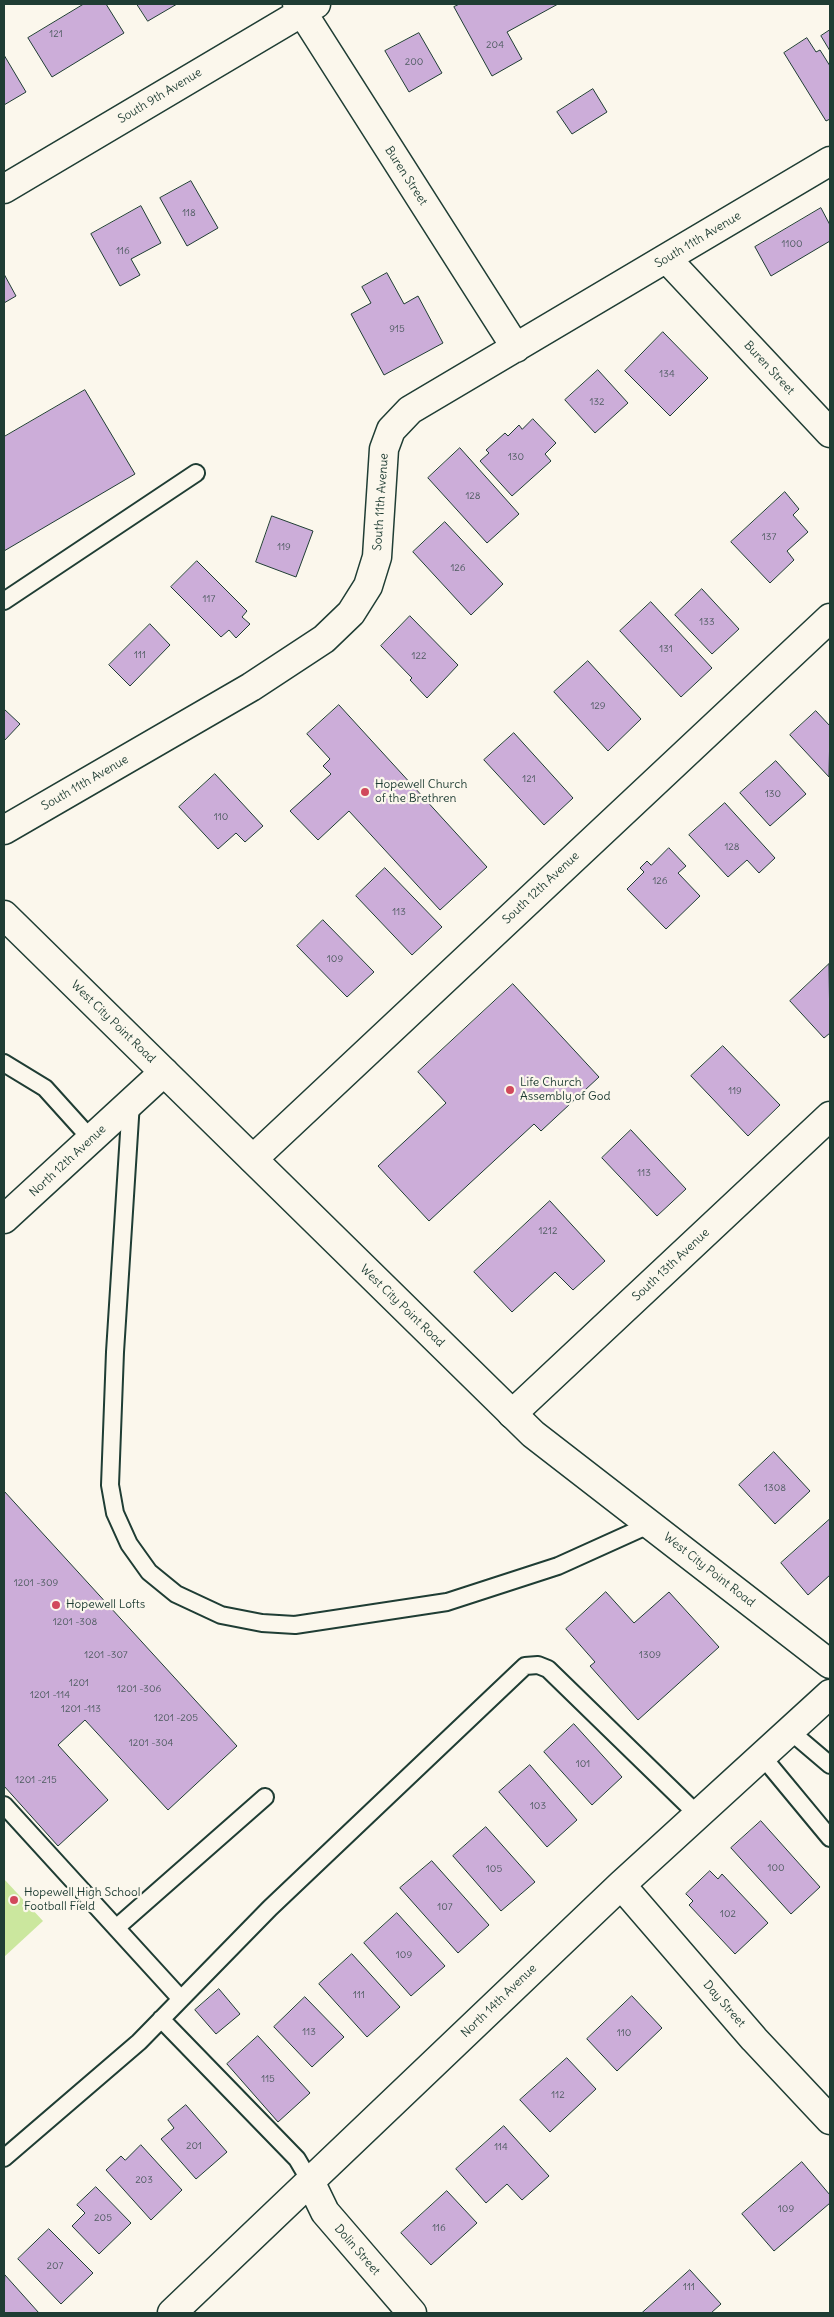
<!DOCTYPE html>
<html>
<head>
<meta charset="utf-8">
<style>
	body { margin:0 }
	#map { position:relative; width:834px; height:2317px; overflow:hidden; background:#fbf7ec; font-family:Delius,sans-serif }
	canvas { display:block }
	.frame { position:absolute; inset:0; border:5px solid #1f3d34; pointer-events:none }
</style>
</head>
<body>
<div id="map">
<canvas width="834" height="2317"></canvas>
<div class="frame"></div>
</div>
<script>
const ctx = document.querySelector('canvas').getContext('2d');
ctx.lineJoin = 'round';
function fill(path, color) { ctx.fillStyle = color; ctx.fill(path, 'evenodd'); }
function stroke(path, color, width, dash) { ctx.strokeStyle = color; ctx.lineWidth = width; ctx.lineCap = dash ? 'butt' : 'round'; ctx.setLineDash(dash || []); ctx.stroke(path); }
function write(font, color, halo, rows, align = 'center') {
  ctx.font = font + ' Delius,sans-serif'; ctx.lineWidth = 4.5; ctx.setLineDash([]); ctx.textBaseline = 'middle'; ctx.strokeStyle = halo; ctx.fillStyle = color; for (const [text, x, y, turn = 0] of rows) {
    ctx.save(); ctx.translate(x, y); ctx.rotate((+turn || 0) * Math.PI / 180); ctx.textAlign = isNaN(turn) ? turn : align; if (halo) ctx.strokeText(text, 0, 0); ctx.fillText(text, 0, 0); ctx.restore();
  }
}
const green = new Path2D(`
	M4 1879 43 1921 4 1957Z`);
const building = new Path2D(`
	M84 4H106L124 33 52 77 28 38Z
	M137 4H177L148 21Z
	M460 4H558L507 32 522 59 492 76 454 7Z
	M830 30V51L821 36Z
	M419 33 442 73 409 92 385 51Z
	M807 38 816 52 820 50 830 66V119L826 121 784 53Z
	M4 55 26 92 4 105Z
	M593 89 607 112 572 134 557 112Z
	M191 181 218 228 187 246 160 198Z
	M141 206 161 243 131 259 140 275 120 286 91 234Z
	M821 208 830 225V241L771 276 755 247Z
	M387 273 404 304 418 296 443 343 384 375 351 314 371 303 362 287Z
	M4 274 16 296 4 303Z
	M663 332 708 378 670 416 625 371Z
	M598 370 628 403 595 433 565 400Z
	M85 390 135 474 4 551V437Z
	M533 419 556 443 545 454 551 461 512 496 480 461 489 453 486 450 505 433 508 436 519 425 522 429Z
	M460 448 519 514 487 543 428 478Z
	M785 492 799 509 793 515 808 532 787 551 794 560 770 583 731 542Z
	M272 516 313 531 296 577 256 562Z
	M445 522 503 584 471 615 413 552Z
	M197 561 247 611 242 617 250 624 236 638 229 630 221 637 171 587Z
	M702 589 739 629 712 654 675 615Z
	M651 602 712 668 681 697 620 631Z
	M410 616 458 665 427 698 410 680 412 678 381 646Z
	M150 624 170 645 130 686 109 665Z
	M588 661 641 719 608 751 554 692Z
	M339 705 487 867 440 910 349 811 318 840 290 811 331 774 323 766 330 759 307 734Z
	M4 709 20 724 4 741Z
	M816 711 830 726 829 777 790 735Z
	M514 733 573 798 544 825 484 760Z
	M776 761 806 794 770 826 740 793Z
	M215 774 263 826 245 842 236 833 218 849 179 807Z
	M725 803 775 858 759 873 747 860 728 877 689 835Z
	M669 848 686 866 678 873 700 896 666 929 627 889 644 872 640 868 647 861 651 865Z
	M385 868 442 927 412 955 356 896Z
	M323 920 374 972 347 997 297 946Z
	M829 964 830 1033 824 1038 790 1001Z
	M513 984 599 1077 541 1131 534 1124 429 1221 378 1166 446 1103 418 1072Z
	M723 1046 780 1105 748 1136 691 1076Z
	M631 1130 686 1189 657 1216 602 1158Z
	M550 1201 605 1261 573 1290 555 1272 512 1312 474 1272Z
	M774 1452 810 1491 775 1524 739 1485Z
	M4 1491 237 1746 168 1810 85 1720 58 1745 108 1800 58 1846 4 1786Z
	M830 1519V1575L808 1595 781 1563Z
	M606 1592 634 1623 669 1592 719 1647 638 1720 590 1666 595 1662 566 1629Z
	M574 1724 622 1777 592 1805 544 1752Z
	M530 1765 577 1820 547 1847 499 1792Z
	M761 1821 820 1887 791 1914 731 1848Z
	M486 1827 535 1882 501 1911 453 1856Z
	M432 1861 489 1925 458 1953 400 1888Z
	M710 1871 718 1879 722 1874 768 1923 735 1954 689 1905 693 1901 686 1894Z
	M397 1913 445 1966 411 1996 364 1943Z
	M352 1954 400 2007 367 2037 319 1984Z
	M219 1989 240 2014 216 2034 195 2010Z
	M632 1996 662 2028 617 2071 587 2039Z
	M305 1997 344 2037 312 2067 274 2027Z
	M258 2036 310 2093 278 2122 227 2064Z
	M567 2058 596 2089 550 2132 520 2100Z
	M186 2105 227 2152 196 2179 161 2139 174 2128 168 2120Z
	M504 2126 549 2176 522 2200 507 2184 486 2203 456 2169Z
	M141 2145 182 2190 151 2220 106 2170 121 2156 125 2160Z
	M802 2162 830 2195V2203L774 2251 742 2214Z
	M96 2187 131 2223 99 2254 72 2226 85 2213 77 2205Z
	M447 2191 477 2223 431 2265 401 2233Z
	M49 2229 93 2273 61 2304 18 2259Z
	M690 2270 721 2304 711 2313H642Z
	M5 2275 39 2313H4Z`);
const lane = new Path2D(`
	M4 601 196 473
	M4 1063 45 1088 91 1139
	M131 1102 115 1352 110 1485 115 1513 129 1544 149 1572 176 1594 221 1615 262 1623 295 1625 447 1602 558 1566 651 1524
	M790 1731 830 1765
	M762 1756 830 1838
	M4 1805 181 1999
	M116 1928 265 1797
	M161 2019 297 2159 310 2181
	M4 2158 139 2042 270 1908 525 1666 538 1665 548 1669 697 1814`);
const street = new Path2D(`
	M297 4 516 348
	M4 189 316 4
	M667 259 830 433
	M4 830 251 687 324 639 351 613 368 586 377 557 384 449 391 430 410 410 830 161
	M253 1159 830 618
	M4 1219 164 1072
	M512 1414 830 1116
	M621 1885 754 2039 830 2120
	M310 2181 325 2212 412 2313
	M172 2313 621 1885 830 1694`);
const secondary = new Path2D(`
	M4 915 533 1434 830 1664`);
const markers = [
	[365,792,5,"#d1495b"],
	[510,1090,5,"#d1495b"],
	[56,1605,5,"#d1495b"],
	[14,1900,5,"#d1495b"]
];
const numberNames = [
	["121",56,34],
	["204",495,45],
	["200",414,62],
	["118",189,213],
	["1100",792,244],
	["116",123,251],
	["915",397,329],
	["134",667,374],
	["132",597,402],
	["130",516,457],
	["128",473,496],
	["137",769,537],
	["119",284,547],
	["126",458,568],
	["117",209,599],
	["133",707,622],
	["131",666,649],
	["111",140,655],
	["122",419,656],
	["129",598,706],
	["121",529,779],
	["130",773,794],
	["110",221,817],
	["128",732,847],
	["126",660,881],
	["113",399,912],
	["109",335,959],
	["119",735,1091],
	["113",644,1173],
	["1212",548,1231],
	["1308",775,1488],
	["1201 -309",36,1583],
	["1201 -308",75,1622],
	["1201 -307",106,1655],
	["1309",650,1655],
	["1201",79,1683],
	["1201 -306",139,1689],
	["1201 -114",50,1695],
	["1201 -113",81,1709],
	["1201 -205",176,1718],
	["1201 -304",151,1743],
	["101",583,1764],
	["1201 -215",36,1780],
	["103",538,1806],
	["100",776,1868],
	["105",494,1869],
	["107",445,1907],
	["102",728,1914],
	["109",404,1955],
	["111",359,1995],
	["113",309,2032],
	["110",624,2033],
	["115",268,2079],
	["112",558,2095],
	["201",194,2146],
	["114",501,2147],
	["203",144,2180],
	["109",786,2209],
	["205",103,2218],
	["116",439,2228],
	["207",55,2266],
	["111",689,2287]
];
const streetNames = [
	["South 9th Avenue",160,96,-31],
	["Buren Street",406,176,57],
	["South 11th Avenue",698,240,-31],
	["Buren Street",769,368,47],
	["South 11th Avenue",381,502,-86],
	["South 11th Avenue",85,783,-30],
	["South 12th Avenue",541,888,-43],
	["West City Point Road",113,1022,44],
	["North 12th Avenue",68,1161,-43],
	["South 13th Avenue",671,1265,-43],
	["West City Point Road",402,1306,44],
	["West City Point Road",709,1570,38],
	["North 14th Avenue",499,2001,-44],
	["Day Street",724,2004,49],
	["Dolin Street",357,2250,49]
];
const poiNames = [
	["Hopewell Church",375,785],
	["of the Brethren",375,799],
	["Life Church",520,1083],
	["Assembly of God",520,1097],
	["Hopewell Lofts",66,1605],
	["Hopewell High School",24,1893],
	["Football Field",24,1907]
];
fill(green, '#cbe79e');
fill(building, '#ccadd9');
stroke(building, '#1f3d34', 1);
stroke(lane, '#1f3d34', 20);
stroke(street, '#1f3d34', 31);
stroke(secondary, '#1f3d34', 31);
stroke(lane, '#fbf7ec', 16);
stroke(street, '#fbf7ec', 28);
stroke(secondary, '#fbf7ec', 28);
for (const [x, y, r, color] of markers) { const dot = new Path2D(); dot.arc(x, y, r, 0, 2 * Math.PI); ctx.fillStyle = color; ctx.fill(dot); stroke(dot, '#fbf7ec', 2); }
write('10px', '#4a595d', null, numberNames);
write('12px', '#1f3d34', '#fbf7ec', streetNames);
write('12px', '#1f3d34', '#fbf7ec', poiNames, 'left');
</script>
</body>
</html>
